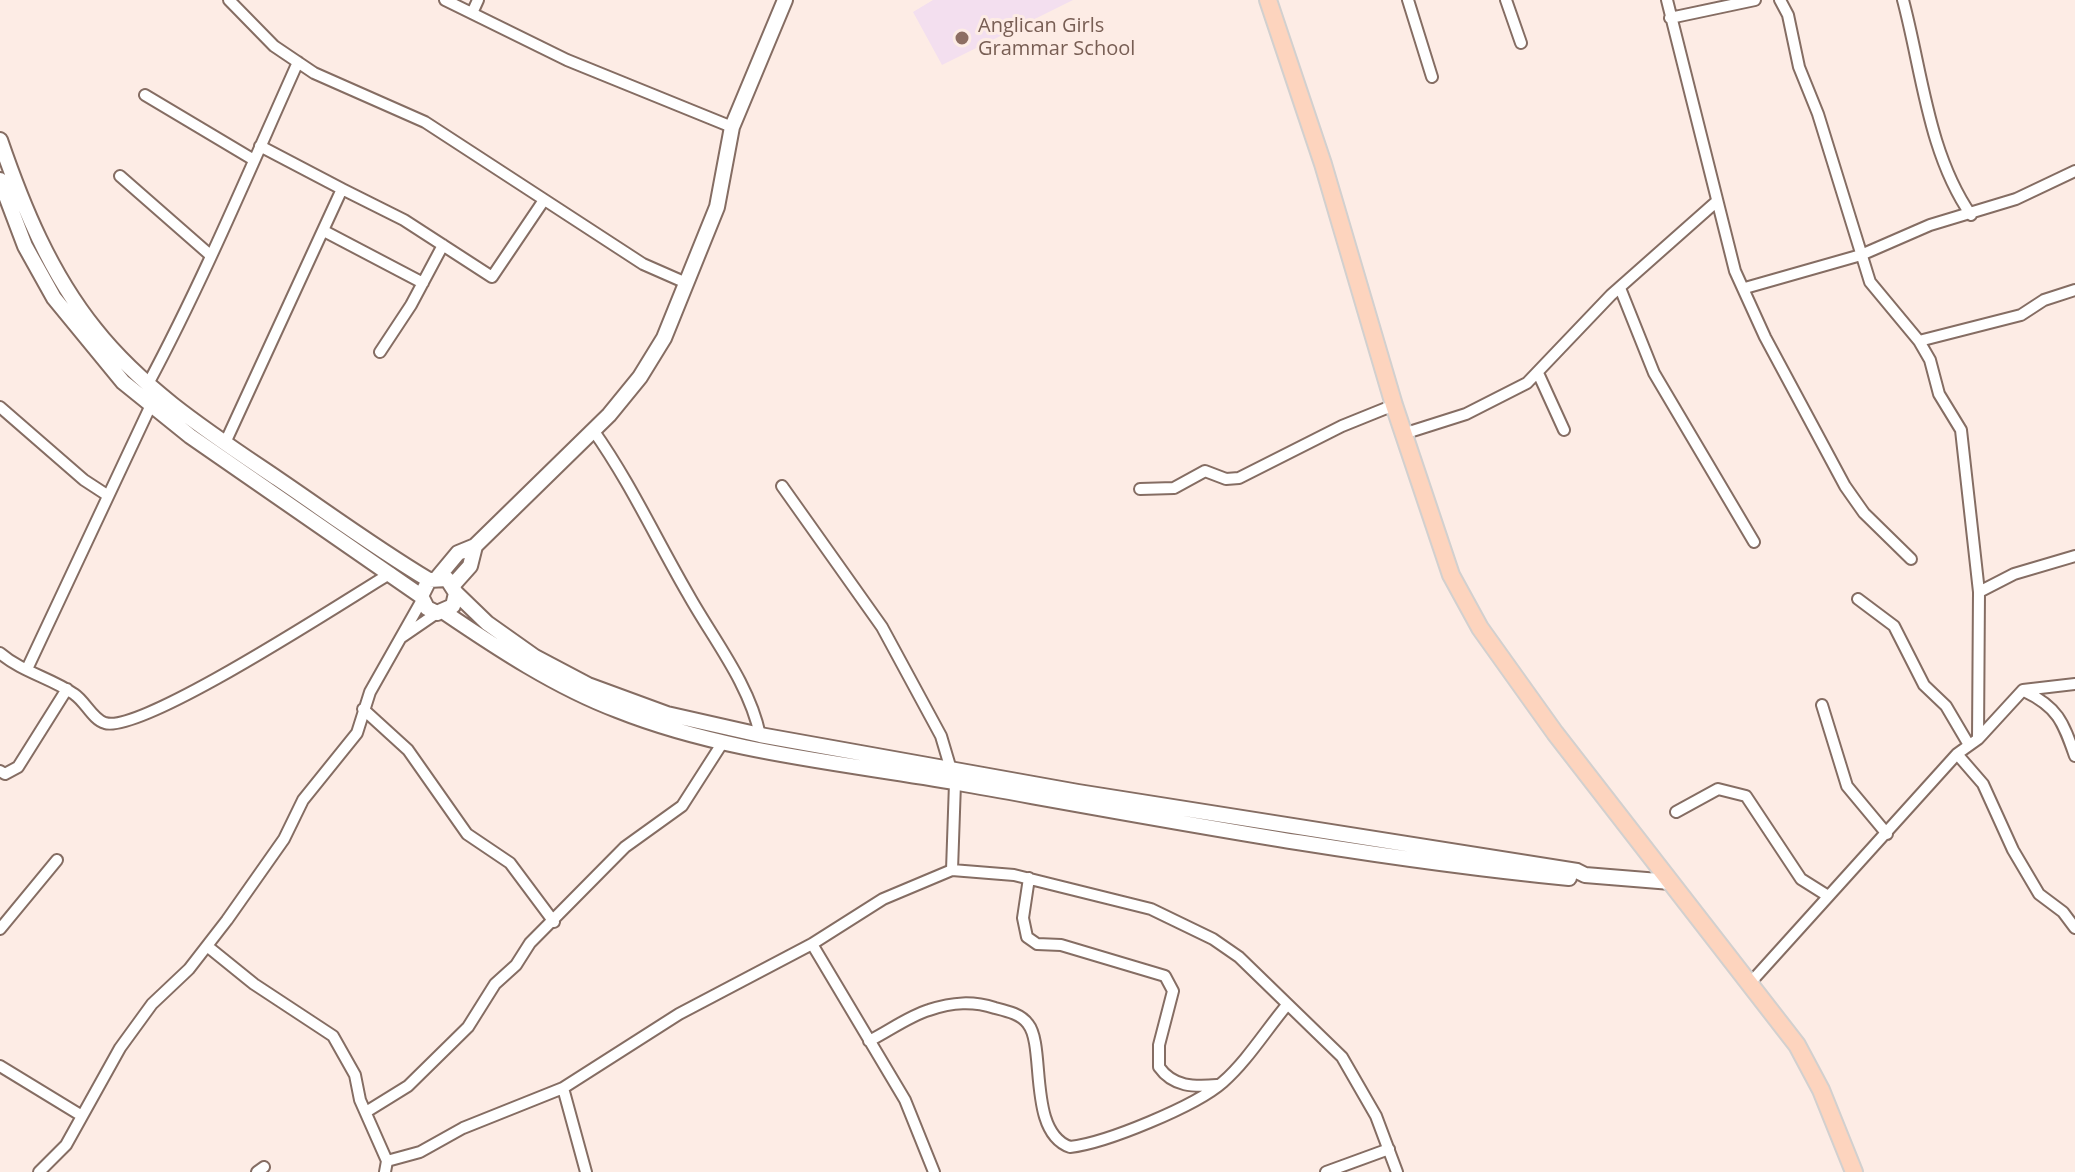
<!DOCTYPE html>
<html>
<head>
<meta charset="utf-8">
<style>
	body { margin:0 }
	canvas { display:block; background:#fdece5 }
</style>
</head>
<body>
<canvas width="2075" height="1172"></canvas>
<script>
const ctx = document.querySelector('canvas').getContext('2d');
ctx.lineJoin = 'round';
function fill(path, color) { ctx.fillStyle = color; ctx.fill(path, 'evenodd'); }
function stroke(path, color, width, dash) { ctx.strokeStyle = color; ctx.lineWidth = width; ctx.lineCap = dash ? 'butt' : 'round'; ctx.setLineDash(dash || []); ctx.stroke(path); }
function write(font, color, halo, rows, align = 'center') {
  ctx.font = font + ' "Open Sans",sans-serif'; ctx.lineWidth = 6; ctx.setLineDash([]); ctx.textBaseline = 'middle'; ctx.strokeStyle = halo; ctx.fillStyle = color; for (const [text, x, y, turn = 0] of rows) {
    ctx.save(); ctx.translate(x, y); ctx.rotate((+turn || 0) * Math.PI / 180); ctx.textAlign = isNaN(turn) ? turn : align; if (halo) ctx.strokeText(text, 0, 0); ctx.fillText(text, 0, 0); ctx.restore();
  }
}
const education = new Path2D(`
	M933 0H1073L942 65 913 12Z`);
const street = new Path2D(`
	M229 0 274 46 314 73 425 122 643 264 684 282
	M445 0 567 60 732 127
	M1408 0 1432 77
	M1506 0 1521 43
	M1667 0 1735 271 1765 337 1845 486 1864 513 1911 559
	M1780 0 1788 15 1799 67 1818 114 1870 282 1919 341 1930 360 1939 394 1961 430 1979 592 1978 739
	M1903 0C1922 71 1928 153 1971 215
	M473 11 478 0
	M1670 18 1755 0
	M145 95 254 160
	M260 146 342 189
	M120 176 209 254
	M324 231 423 283
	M1620 288 1654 373 1754 542
	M1745 288 1861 255 1930 225 2016 199 2075 171
	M1919 341 2021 315 2044 300 2075 290
	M380 352 411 305 443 245
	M1538 373 1564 430
	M148 384C203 281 250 169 298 62
	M0 407 84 480 107 495
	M593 430C630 482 656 539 688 594 713 639 749 683 760 735
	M1403 434 1466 414 1527 383 1611 295 1716 202
	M225 443 342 189 404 220 492 277 544 200
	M782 486 882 627 941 736 955 783 952 870
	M1140 489 1174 488 1205 471 1226 479 1239 478 1342 426 1394 405
	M1979 592 2014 574 2075 556
	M1858 599 1894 626 1924 685 1946 706 1969 745
	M402 637 437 613
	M0 653C22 672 51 678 74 694 85 701 93 720 105 723 141 735 349 598 391 573
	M27 669 151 405
	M2024 691C2058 707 2063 722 2075 756
	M1822 705 1847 786 1887 834
	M363 709 408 750 467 834 510 863 554 922
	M1957 754 1983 784 2013 850 2039 894 2063 912 2075 928
	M0 771 5 774 18 767 67 689
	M1676 812 1718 789 1746 796 1801 879 1828 896
	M1029 878 1023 918 1027 937 1037 944 1061 945 1165 976 1173 991 1159 1045V1067C1173 1087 1194 1087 1217 1085
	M0 929 57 860
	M812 944 905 1100 934 1172
	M207 946 254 984 333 1036 355 1075 360 1100 387 1161 385 1172
	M1751 982 1957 754 1978 739 2023 690 2075 684
	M869 1041C889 1031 909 1016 929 1010 953 1002 973 1001 995 1008 1007 1011 1021 1014 1028 1024 1046 1046 1027 1132 1070 1147 1106 1143 1196 1106 1223 1082 1247 1061 1266 1030 1287 1005
	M0 1066 82 1116
	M563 1088 586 1172
	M366 1112 408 1086 468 1027 495 984 516 965 530 943 625 847 682 806 723 742
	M387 1161 420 1152 463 1128 563 1088 679 1014 812 944 883 899 952 870 1014 875 1151 909 1213 939 1239 957 1342 1057 1376 1116 1397 1172
	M39 1172 66 1145 120 1048 152 1004 189 969 227 920 284 839 303 800 357 733 370 692 422 600
	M257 1172 264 1167
	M1326 1172 1389 1149`);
const secondary = new Path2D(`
	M0 140C23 207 50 273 95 329 144 391 213 435 278 479 328 513 377 549 429 580
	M0 180 25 246 54 298 123 382 190 436 421 596
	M438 577 458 553 475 546 609 415 640 377 664 338 717 207 732 127 785 0
	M453 585 470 566 475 546
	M456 593 453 606 437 613 427 608 421 596 429 580 447 579 456 593 487 623 535 657 588 685 667 714 760 735 1078 792 1577 871 1585 875 1671 882
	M444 612C497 648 556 687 617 710 725 753 846 763 959 783 1161 819 1365 858 1569 878`);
const primary = new Path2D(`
	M1268 0 1323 164 1394 405 1451 575 1480 628 1555 733 1797 1045 1821 1090 1854 1172`);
const markers = [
	[962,38,8,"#8d6e63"]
];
const educationNames = [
	["Anglican Girls",978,26],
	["Grammar School",978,49]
];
fill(education, '#f3dfef');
stroke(street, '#856d63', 14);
stroke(secondary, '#856d63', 18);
stroke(primary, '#d2d0cf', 20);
stroke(street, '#fff', 10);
stroke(secondary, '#fff', 14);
stroke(primary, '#fdd4be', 16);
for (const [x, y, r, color] of markers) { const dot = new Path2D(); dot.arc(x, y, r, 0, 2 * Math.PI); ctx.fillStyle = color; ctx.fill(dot); stroke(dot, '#fdece5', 3); }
write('20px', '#785e54', '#fdece5', educationNames, 'left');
</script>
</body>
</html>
